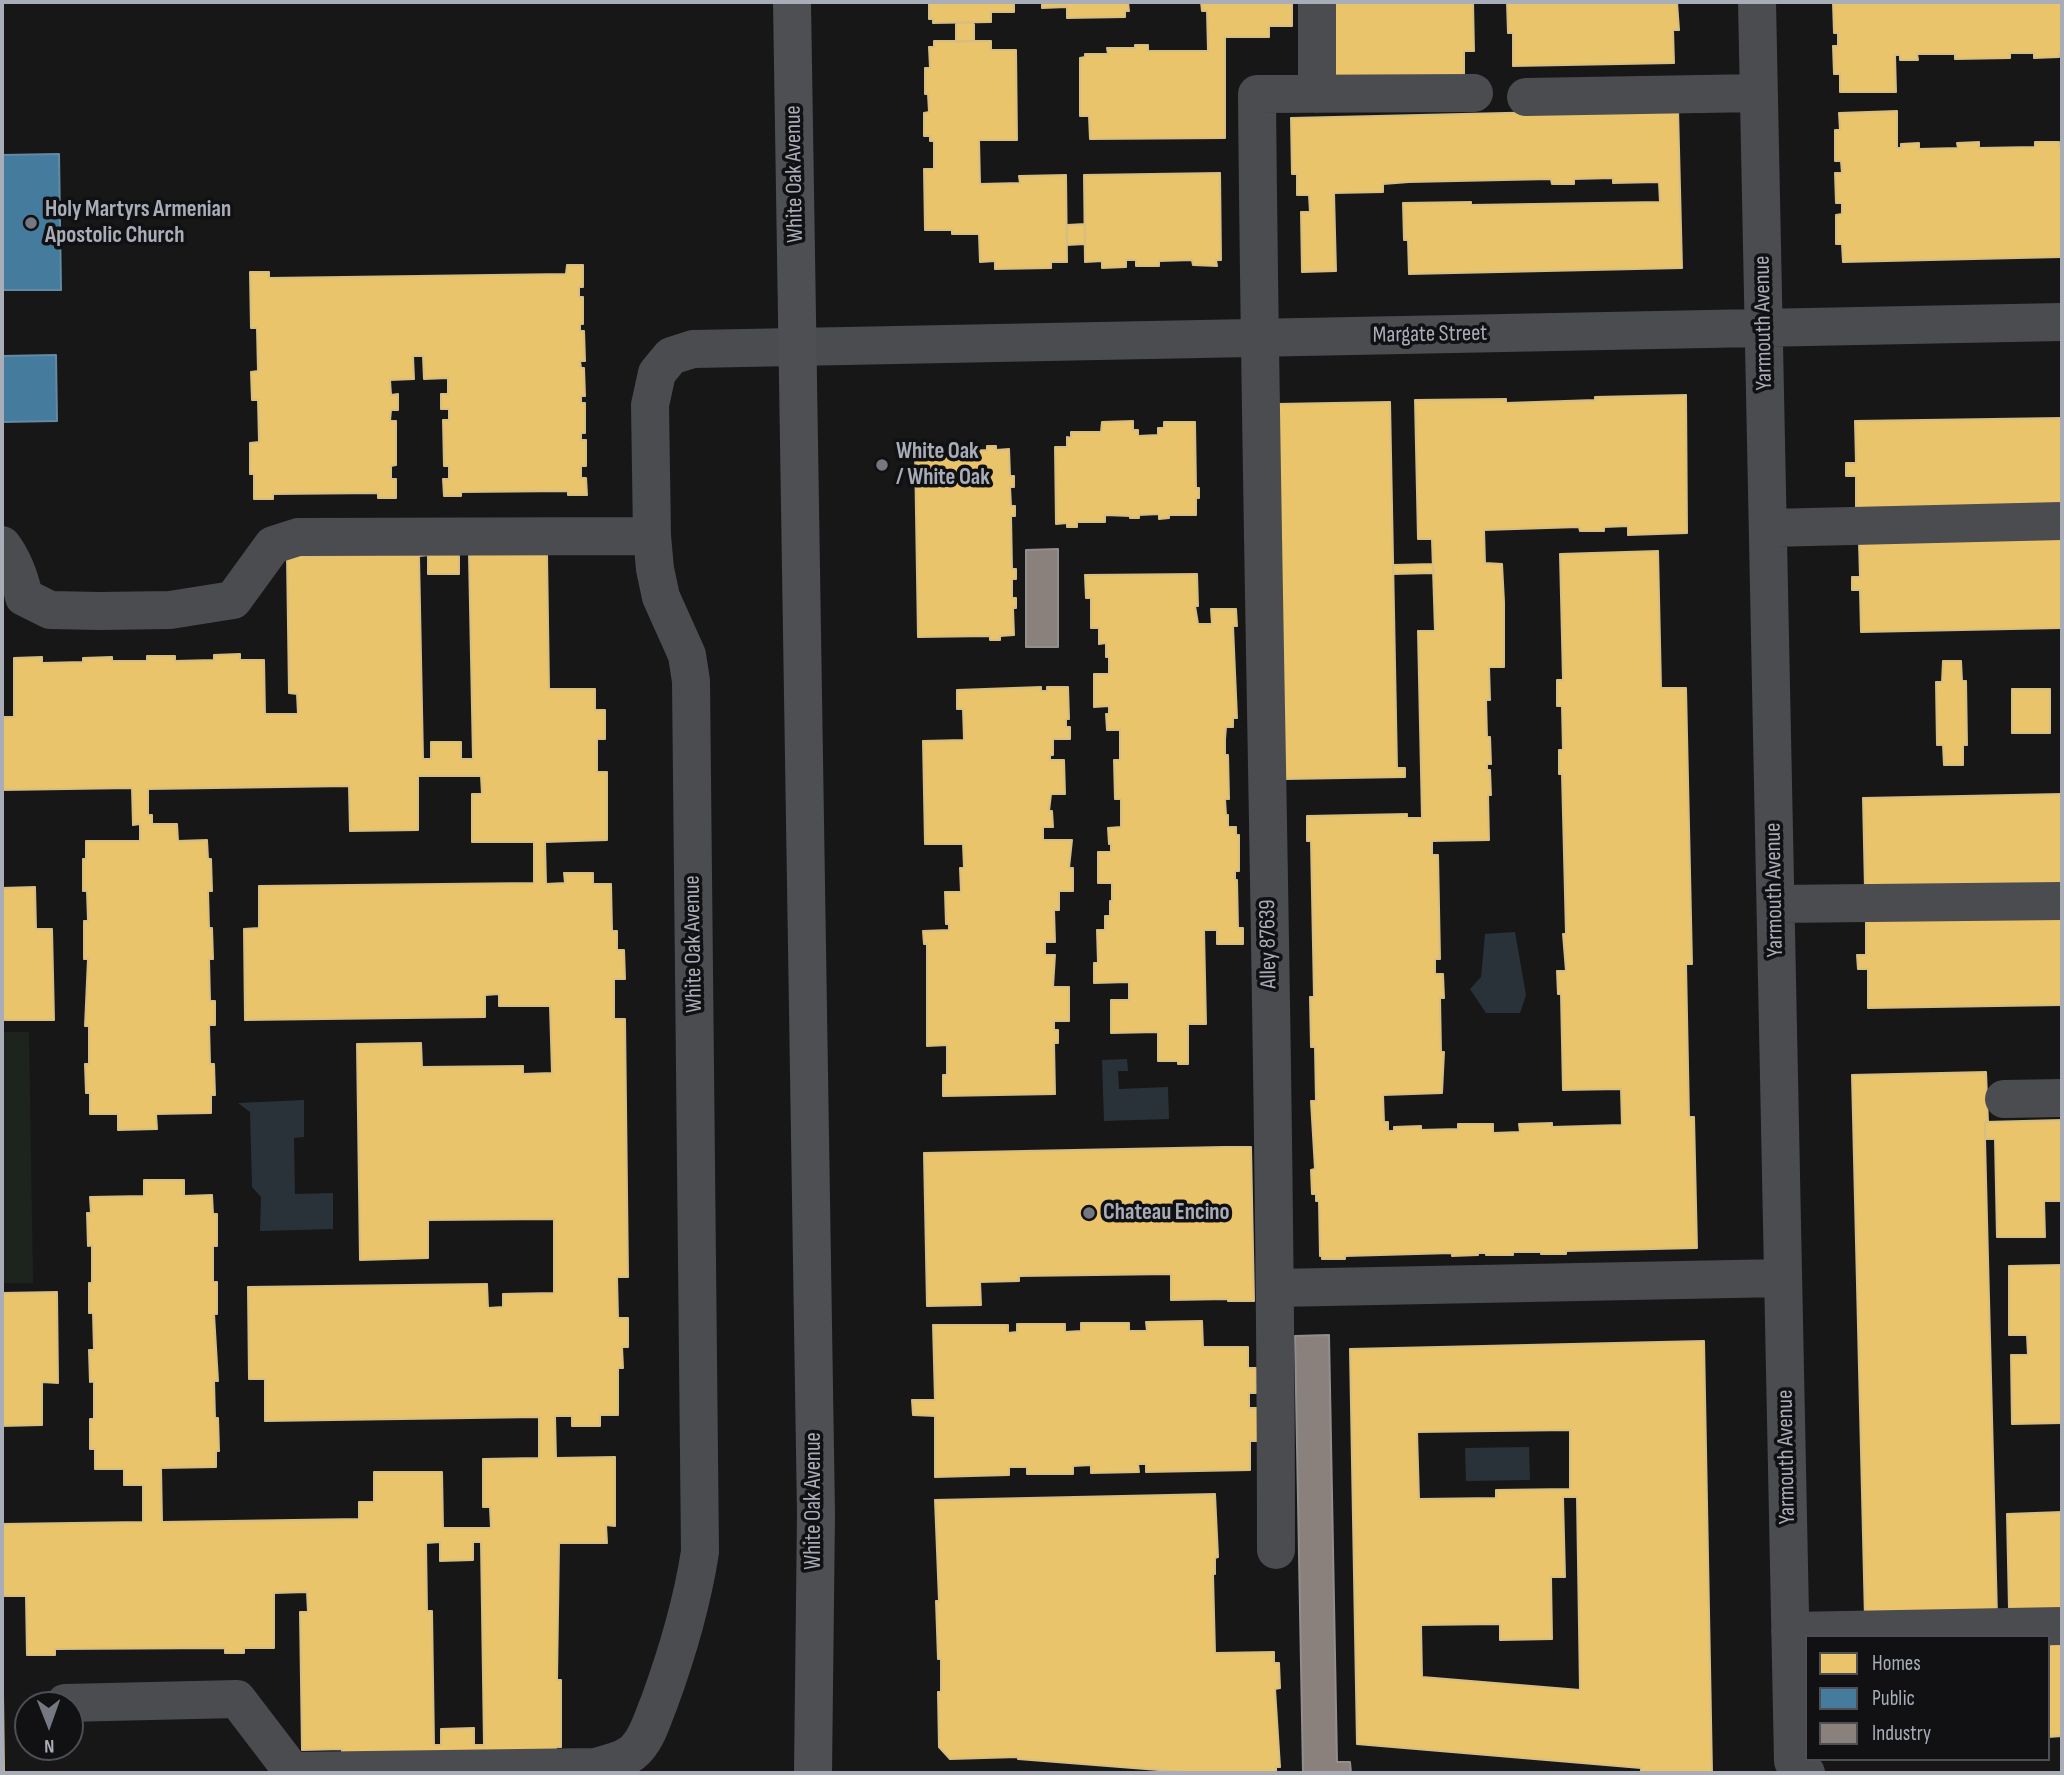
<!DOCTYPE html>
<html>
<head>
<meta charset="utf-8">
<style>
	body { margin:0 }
	#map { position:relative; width:2064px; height:1775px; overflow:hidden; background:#171717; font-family:"Sofia Sans Condensed",sans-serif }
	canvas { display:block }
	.frame { position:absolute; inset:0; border:4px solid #a8adb8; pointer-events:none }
	.legend { position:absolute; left:1805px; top:1635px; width:245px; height:126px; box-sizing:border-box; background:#111113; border:2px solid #4d4f55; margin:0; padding:9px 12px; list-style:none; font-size:21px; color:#a8adb8 }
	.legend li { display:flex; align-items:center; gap:14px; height:35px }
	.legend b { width:35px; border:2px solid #4d4f55 }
	.north { position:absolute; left:14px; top:1691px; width:70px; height:70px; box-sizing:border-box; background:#111113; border:2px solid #4d4f55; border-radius:50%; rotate:179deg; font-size:19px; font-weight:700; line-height:28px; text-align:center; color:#a8adb8 }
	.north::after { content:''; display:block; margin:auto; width:24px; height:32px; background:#757880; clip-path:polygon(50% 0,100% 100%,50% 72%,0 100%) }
</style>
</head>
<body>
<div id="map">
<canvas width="2064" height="1775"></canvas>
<div class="frame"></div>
<ul class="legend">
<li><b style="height:19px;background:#e9c46a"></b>Homes</li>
<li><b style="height:19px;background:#457b9d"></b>Public</li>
<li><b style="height:19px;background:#8a817c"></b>Industry</li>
</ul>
<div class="north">N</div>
</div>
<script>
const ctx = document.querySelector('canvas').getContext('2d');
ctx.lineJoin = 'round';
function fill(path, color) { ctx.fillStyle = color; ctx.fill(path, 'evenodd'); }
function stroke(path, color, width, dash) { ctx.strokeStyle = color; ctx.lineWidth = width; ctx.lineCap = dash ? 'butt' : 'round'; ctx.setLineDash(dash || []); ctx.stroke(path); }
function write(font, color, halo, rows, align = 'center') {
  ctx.font = font + ' "Sofia Sans Condensed",sans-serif'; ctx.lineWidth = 7; ctx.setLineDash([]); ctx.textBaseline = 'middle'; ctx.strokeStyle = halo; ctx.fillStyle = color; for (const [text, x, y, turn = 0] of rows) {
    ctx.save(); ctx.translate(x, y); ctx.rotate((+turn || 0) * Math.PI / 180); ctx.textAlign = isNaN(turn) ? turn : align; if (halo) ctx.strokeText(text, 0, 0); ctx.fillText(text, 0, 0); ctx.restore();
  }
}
const green = new Path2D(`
	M2 1032H29L33 1283H2Z`);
const water = new Path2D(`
	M1515 932 1526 995 1520 1013H1486L1470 989 1481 977 1485 934Z
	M1127 1059 1128 1071H1118L1119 1089 1168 1087 1169 1119 1104 1121 1102 1060Z
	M304 1100V1137L294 1138 295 1194 333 1193V1229L260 1231 261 1197 252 1187 250 1112 238 1103Z
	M1529 1447 1530 1480 1466 1481 1465 1448Z`);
const homes = new Path2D(`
	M929 2H1014V12H991V22L933 23V19H929Z
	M1042 2H1128L1129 11H1125V17L1067 18V7L1042 8Z
	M1201 2H1292V26H1269V37H1225V138L1090 139 1089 116H1080V58L1085 57V54H1108L1107 48H1135V45H1148V51H1208L1207 11H1202Z
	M1328 2H1473L1474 51H1464V76L1329 77Z
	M1507 2H1677L1679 30H1673L1674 63 1513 66V33H1508Z
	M1839 2H2062V52H2059V57L2034 58V53H2010V58L1955 59V54H1917L1918 60H1900V55H1895L1896 92H1840V74H1834L1833 46H1838V33H1834L1833 3Z
	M956 23H974V41L956 42Z
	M934 41H991V50H1016L1017 140H979L980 184 1020 183 1019 176 1066 175 1067 262H1051V268L995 269V261L980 262 979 234H952V230H925L924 169H934V141H930V136H924V113L929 112 928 94H925V68H930L929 47H934Z
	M1678 109 1682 268 1409 274 1408 240H1404L1403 203 1471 202V205L1660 202 1659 182 1613 183V178L1574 179V184H1552L1551 179 1409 182 1383 184V192L1334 193 1336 271 1302 272 1301 212H1310L1309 195H1297V174H1292L1291 118Z
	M1897 111V148H1901V144L1919 143V149L1958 148 1957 143 1979 142V148L2035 147V142H2059V146H2062V257L1843 262 1842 244H1836V215L1842 214V203H1836L1835 173H1842L1841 161H1835V130H1840L1839 113Z
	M1220 173 1221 260H1216L1217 266 1193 265 1192 260 1159 261V266H1136V260H1126V267L1102 268V261L1085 262 1084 175Z
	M1085 224V244L1067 245V225Z
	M567 265H583V287H579V297H583V324H580V331H584L585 361H580L581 368H584L585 396H581V403H585V433H581V440H586V466H581V478H586L587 495H568V491L461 492V496H444L443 479H449V466H444L443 420H449V409H441V394H448V378L424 379 423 356H413L414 379 390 380 391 395 398 394V410H391L390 421H396V465L391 466V479H396V498H378V493L273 494V499H254V474H250V443L259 442 258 400H252L251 372 258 371 257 328H251L250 272H269V278L566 274Z
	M1686 395 1687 533 1628 535V526L1604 527V531H1580L1579 527 1484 530 1485 563 1502 564 1504 602V667H1489L1490 700H1486L1487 737H1490L1491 764H1487V770H1490L1491 795H1488L1489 840 1432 841V855H1438L1440 959H1435V974H1443L1444 998H1440L1441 1052H1444L1442 1093 1383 1095 1384 1122H1388V1131H1394V1127L1421 1126V1130L1458 1129V1124H1493V1133L1520 1132 1519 1124 1552 1123V1127L1622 1125 1621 1089 1563 1090 1561 994H1558L1557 971H1566L1563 934H1566L1562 774H1559V750H1563L1562 706H1557V680H1563L1560 554 1658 551 1661 688H1686L1692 964H1686L1689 1117H1694L1697 1248 1566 1251V1254H1541V1252H1513V1255H1486V1253H1478V1255L1452 1256V1253L1345 1256V1259H1322V1256H1320L1319 1201H1316V1194H1312L1311 1170 1315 1169 1311 1101H1316L1315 1047H1311L1310 997H1314L1311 841H1307V816L1407 814V818H1422L1418 631H1435L1432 539H1418L1415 400 1506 399V403L1595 400V397Z
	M1390 402 1397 768H1405V777L1285 779 1277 404Z
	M2062 418V508L1856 512V476H1846V463H1856L1855 421Z
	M1133 421V430H1138V436L1158 435V428H1164V422H1195L1196 488H1199V498H1196V515H1169V518L1159 519V514L1139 515V518H1130V516L1105 515V522H1077V527H1067V523L1056 524 1055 447H1067V437L1071 438V432H1101L1102 422Z
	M987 446H996V450L1009 449 1010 476H1014V487H1010L1011 506H1015V516H1011L1012 569H1016V579H1012V598H1016V608H1013L1014 635 1000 636V640H990V636L918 637 915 451 987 450Z
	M2062 538V628L1861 632 1860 590H1852V577H1860L1859 542Z
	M547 553 549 689H595V710H605V739H597V772H607V840L545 842 546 884 565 883 564 873H593V884H611L612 931H617V950H624L625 979H614V1019H625L628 1277H617L618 1318H628V1347H622L623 1368H618V1415H600V1426H572V1416H555L556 1458 615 1457V1526L606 1525 607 1543H559L557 1680H561V1747H556V1753L342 1755V1749L302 1750 300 1612H308L307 1592 274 1593V1648H244V1653H225V1648L55 1649V1655H27L26 1596H2V1524L143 1522V1485H124V1469H95V1449H90V1419H94V1381L90 1382 89 1350H94L93 1313H89V1283H92V1245L88 1246 87 1213H91L90 1197 144 1196V1180H184V1196L212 1195 213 1214H217V1246H213V1282H217V1314H214L218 1381H214L215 1418H218L219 1451H216V1467L161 1468 162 1522 359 1519V1502H374V1472H442L443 1528H491L490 1507H483V1459L539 1458V1417L265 1421V1379H249L248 1287 487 1284 488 1308 503 1307V1294L554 1293V1219L428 1220V1258L360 1260 357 1044 421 1043 422 1067 523 1066V1074L552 1073 550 1006H499V994L485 995V1017L245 1020 244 929 259 928V886L534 883V842H472V794H482L481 776H418V830L350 831 349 786 148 789V815H152V824H177L178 841 207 840 208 859H211L212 891H208L209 928H212L213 959H209L210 1001H215V1025H209L210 1064H214L215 1095H211V1113L156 1114 157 1129 118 1130V1114H90V1093H86L85 1064H89V1026H85L88 959H84V921H88L87 891H83V859H86V841H140V824L133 825 132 788 2 790V717H14V658L42 657V663L83 662V658L112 657V661H147V656H175V661L214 660V655L240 654V660H264L265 714H298L297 694 289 693 287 556ZM459 554H469L473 759H461V742H431V759H423L419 556 428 555V574H459ZM440 1542V1561L473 1560V1542H481L484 1745H474V1728L441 1729V1745H434L432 1611H427L426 1543Z
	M1433 564 1434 573 1393 574V565Z
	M1197 574 1198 606H1195L1198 624H1212L1211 609H1236L1237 626H1233L1237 718H1233V727H1226L1225 739V755H1228L1229 799H1225L1226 815H1228V827H1236V835H1239V871H1235V880H1237L1238 928H1243V944H1217V930H1204L1206 1024H1188V1064H1178V1061H1158V1032L1111 1033V1000H1129V982L1094 983V963H1098L1097 930H1105V916H1110V901H1112V883H1098V852H1111V844H1109L1108 828 1121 827V799H1115L1114 760H1120V730H1107L1106 714H1109V706L1094 707V674H1109V657H1106V643L1099 644V628H1091V598H1086L1085 575Z
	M1943 661H1961L1962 681H1966L1967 745H1963V765H1944L1943 745H1937L1936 682H1942Z
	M1041 687V691H1047V687H1068L1069 719H1066V727H1070V739H1053V755H1050V760H1064L1065 794H1051L1049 811H1052L1053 827H1043V840H1072L1069 868H1073V891H1059V910H1054L1055 942H1045V955H1055L1053 987H1069V1021H1054V1030H1058V1043H1054L1055 1094 943 1096V1075H947V1045L927 1046V944H924L923 931 949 930V924H946L945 892H961L960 868H964L963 844H925L923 741 964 740 963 709H957V690Z
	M2012 689H2050V733H2012Z
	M2062 794V885L1865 889 1863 798Z
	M35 887 36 929H52L54 1020H2V888Z
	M2062 915V1005L1868 1008V969H1858L1857 955H1866V918Z
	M1986 1072 1988 1122H1985V1139L1997 1616 1865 1619 1852 1075Z
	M2062 1120V1201H2044L2045 1237H1997L1995 1139H1985V1122Z
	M1224 1147H1251L1254 1301H1228V1299L1171 1300V1274L1019 1276V1281L980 1282 981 1305 927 1306 924 1153Z
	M2062 1265V1423L2012 1424 2011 1355H2028L2027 1335H2009V1266Z
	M57 1292 58 1383 42 1382V1425L2 1426V1293Z
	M1202 1321 1203 1347H1248V1368H1256V1393H1249V1408H1257L1258 1441H1250V1470L1146 1472V1464H1138L1139 1472 1091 1473V1465L1073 1466V1474H1027V1467H1009V1475L935 1477V1416L913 1415 912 1400H935L933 1325H1008V1333L1017 1332V1324H1065V1332L1081 1331V1323H1129V1331H1147L1146 1322Z
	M1704 1341 1712 1773H1641V1768L1357 1744 1350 1349ZM1570 1430V1489L1496 1490V1498L1419 1499 1417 1432ZM1563 1497H1577L1580 1690 1422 1677 1421 1625 1500 1624V1640L1552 1639 1551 1577H1565Z
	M1215 1494 1218 1557 1215 1558V1574H1213L1215 1653 1274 1652V1663H1279L1280 1688 1275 1689 1280 1767H1276V1773H1197L1018 1759V1757L950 1759 939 1747 938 1692H941V1659H938L936 1601H939L935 1500Z
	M2062 1512V1608L2009 1609 2007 1514Z
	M2 1617 4 1773H2Z
	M2062 1642V1736L2048 1737V1644Z`);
const public = new Path2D(`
	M59 154 61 290H2V155Z
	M56 355 57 421 2 422V356Z`);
const industry = new Path2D(`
	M1058 549V647H1026V550Z
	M1329 1335 1337 1762H1350L1351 1773H1303L1295 1336Z`);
const minor = new Path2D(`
	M1317 2V94
	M1757 2 1793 1761 1806 1773
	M1526 97 1759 93
	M1768 528 2062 521
	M2 545C14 561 20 578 24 597L50 610 100 611 170 610 233 600 273 545 298 537 652 536
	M1776 904 2062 901
	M2004 1099 2062 1098
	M1276 1288 1783 1278
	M1276 1550C1276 1064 1261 579 1257 94L1474 93
	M1790 1631 2062 1626
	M65 1703 237 1699 292 1771 596 1767C611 1762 628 1760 638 1747 649 1734 653 1717 659 1703 677 1654 692 1603 700 1552L691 681 687 655 661 597 655 569 652 536 650 405 657 373 671 356 693 349 2062 322`);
const major = new Path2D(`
	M792 2 816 1514 813 1773`);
const markers = [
	[31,223,7,"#757880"],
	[882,465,7,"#757880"],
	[1089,1213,7,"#757880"]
];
const streetNames = [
	["White Oak Avenue",795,174,-91],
	["Yarmouth Avenue",1764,323,-91],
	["Margate Street",1430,335,-1],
	["Yarmouth Avenue",1775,890,-91],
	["White Oak Avenue",694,944,-91],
	["Alley 87639",1269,944,-91],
	["Yarmouth Avenue",1787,1457,-91],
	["White Oak Avenue",814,1501,-90]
];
const poiNames = [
	["Holy Martyrs Armenian",45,210],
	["Apostolic Church",45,236],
	["White Oak",896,452],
	["/ White Oak",896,478],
	["Chateau Encino",1103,1213]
];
fill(green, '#1d241e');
fill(water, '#2a3239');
fill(homes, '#e9c46a');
stroke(homes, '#d6bd81', 2);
fill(public, '#457b9d');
stroke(public, '#638aa5', 2);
fill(industry, '#8a817c');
stroke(industry, '#938e8e', 2);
stroke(minor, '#4b4c50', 38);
stroke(major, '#4d4f52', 38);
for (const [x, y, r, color] of markers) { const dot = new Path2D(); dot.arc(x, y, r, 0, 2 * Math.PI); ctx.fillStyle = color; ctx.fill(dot); stroke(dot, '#111113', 2.5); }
write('23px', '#a8adb8', '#111113', streetNames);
write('bold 23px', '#a8adb8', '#111113', poiNames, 'left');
</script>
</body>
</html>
